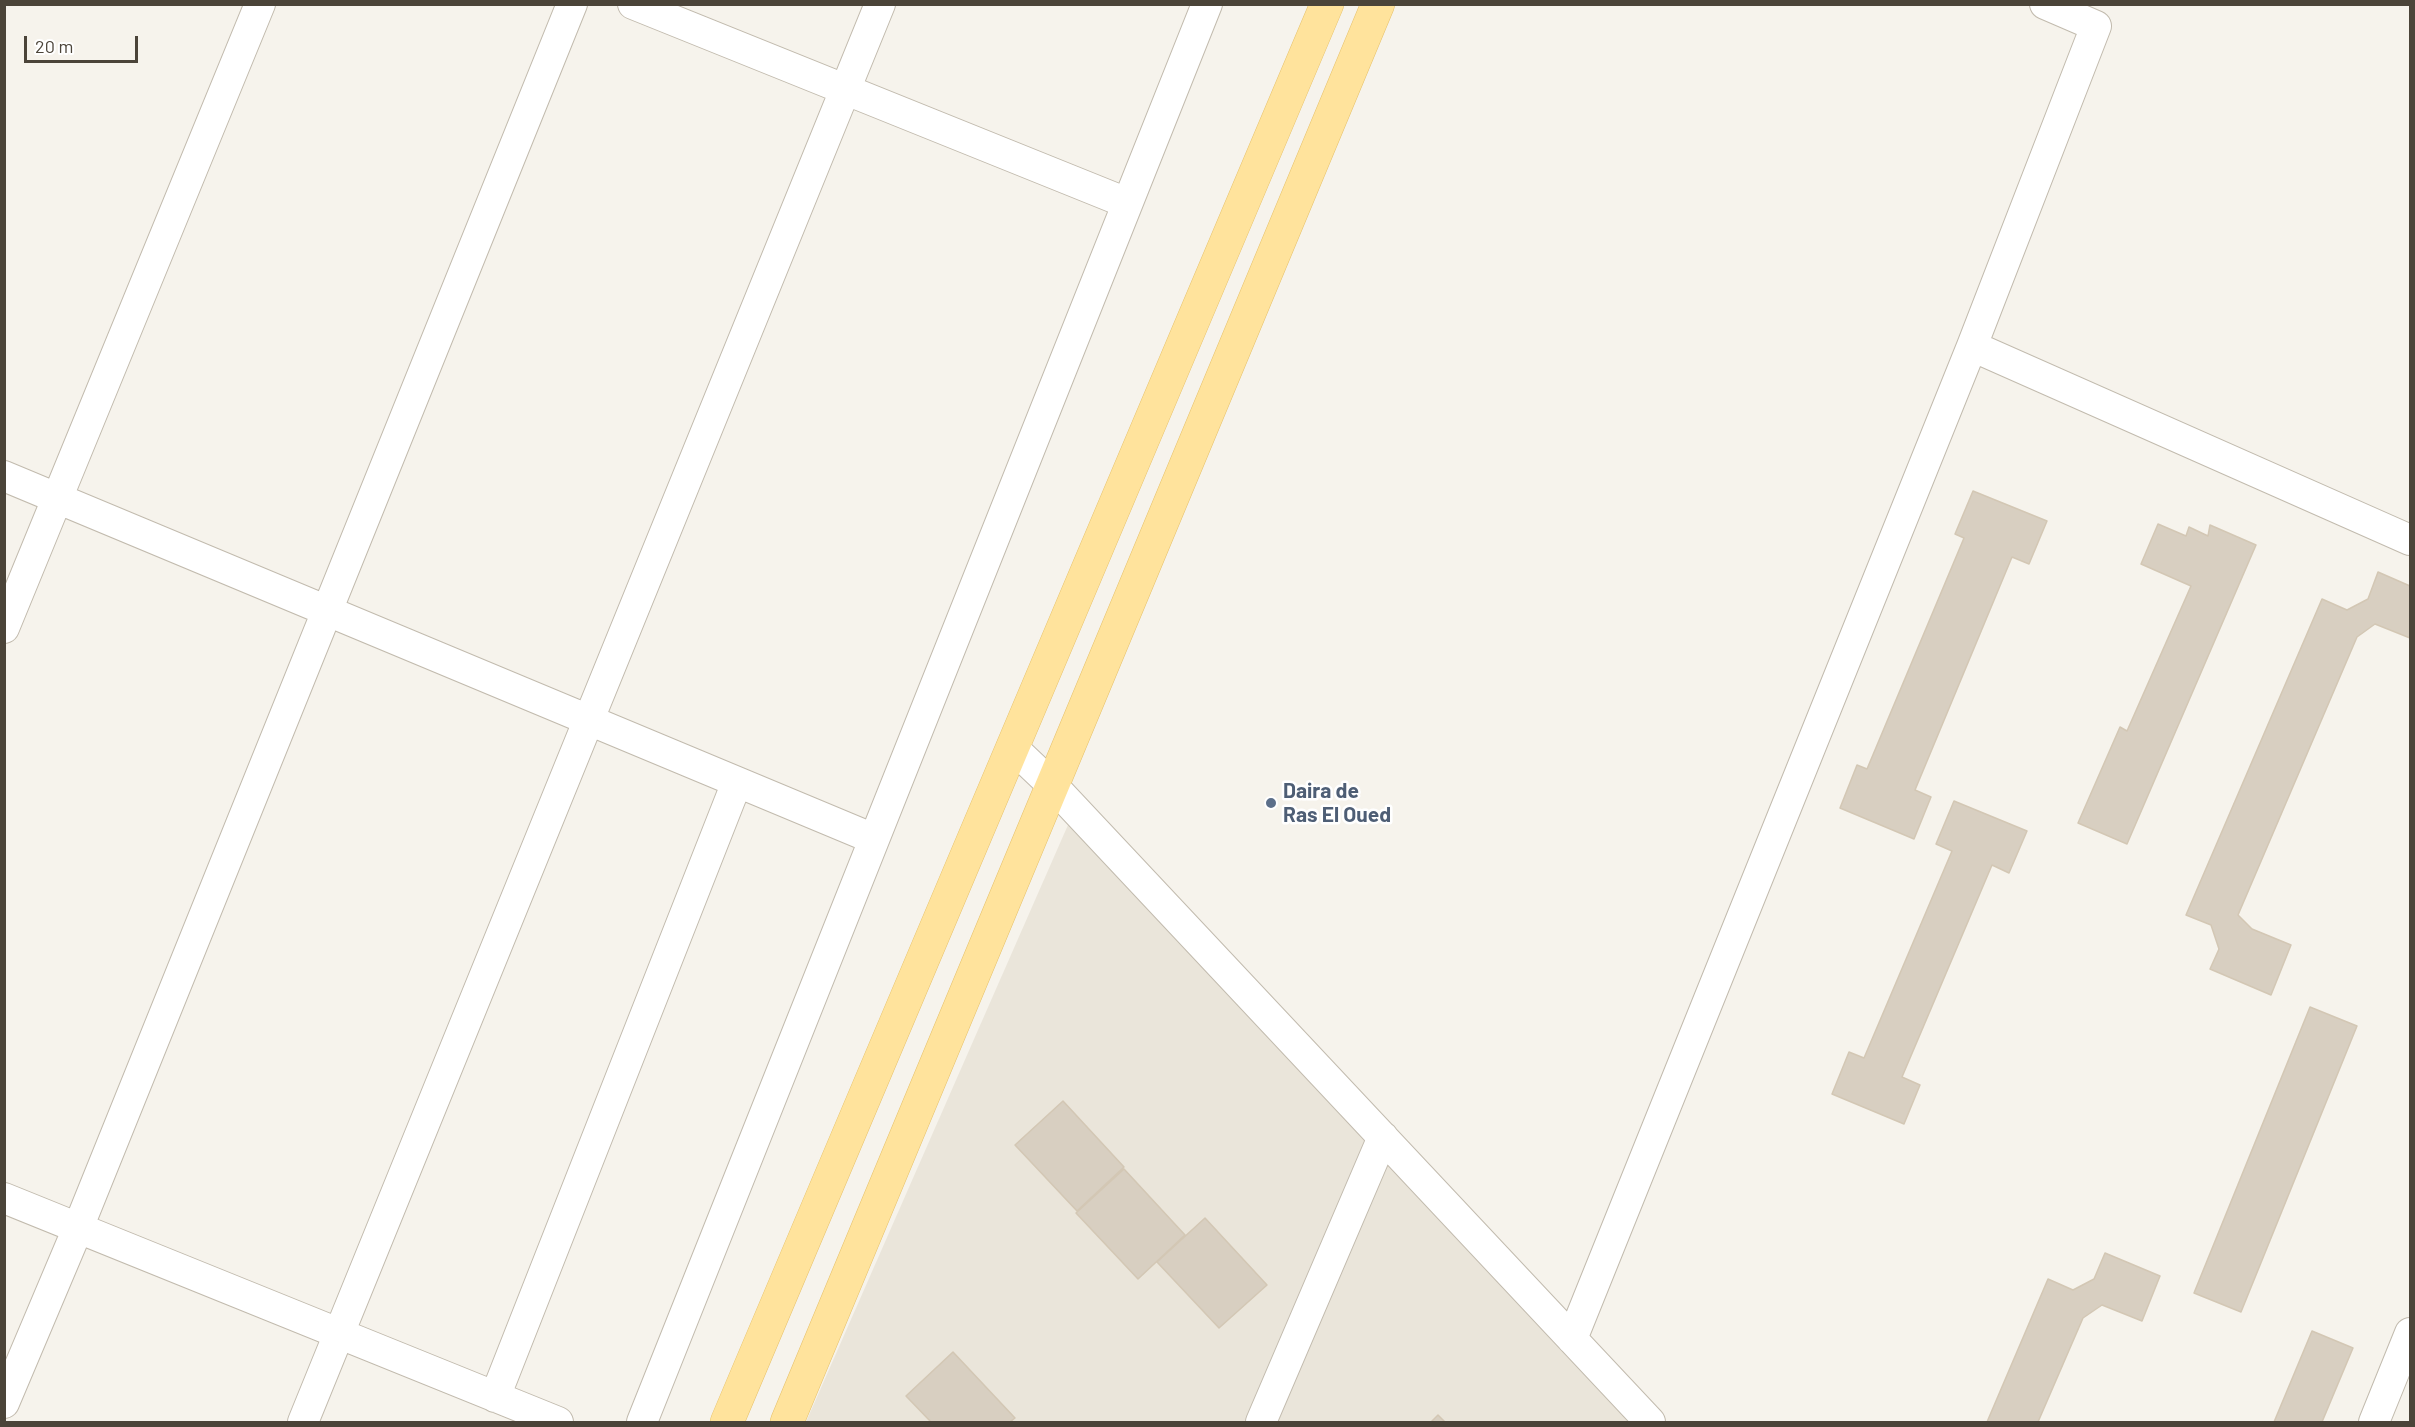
<!DOCTYPE html>
<html>
<head>
<meta charset="utf-8">
<style>
	body { margin:0 }
	#map { position:relative; width:2415px; height:1427px; overflow:hidden; background:#f6f3ec; font-family:Barlow,sans-serif }
	canvas { display:block }
	.frame { position:absolute; inset:0; border:6px solid #4b4439; pointer-events:none }
	.scale { position:absolute; left:24px; top:36px; width:114px; height:27px; box-sizing:border-box; border:3px solid #4b4439; border-top:0; padding-left:8px; font-size:18px; line-height:21px; white-space:nowrap; color:#4b4439; -webkit-text-stroke:4px #fff; paint-order:stroke }
</style>
</head>
<body>
<div id="map">
<canvas width="2415" height="1427"></canvas>
<div class="frame"></div>
<div class="scale">20 m</div>
</div>
<script>
const ctx = document.querySelector('canvas').getContext('2d');
ctx.lineJoin = 'round';
function fill(path, color) { ctx.fillStyle = color; ctx.fill(path, 'evenodd'); }
function stroke(path, color, width, dash) { ctx.strokeStyle = color; ctx.lineWidth = width; ctx.lineCap = dash ? 'butt' : 'round'; ctx.setLineDash(dash || []); ctx.stroke(path); }
function write(font, color, halo, rows, align = 'center') {
  ctx.font = font + ' Barlow,sans-serif'; ctx.lineWidth = 5; ctx.setLineDash([]); ctx.textBaseline = 'middle'; ctx.strokeStyle = halo; ctx.fillStyle = color; for (const [text, x, y, turn = 0] of rows) {
    ctx.save(); ctx.translate(x, y); ctx.rotate((+turn || 0) * Math.PI / 180); ctx.textAlign = isNaN(turn) ? turn : align; if (halo) ctx.strokeText(text, 0, 0); ctx.fillText(text, 0, 0); ctx.restore();
  }
}
const residential = new Path2D(`
	M1075 809 1633 1422H806Z`);
const building = new Path2D(`
	M1973 491 2047 521 2029 564 2012 557 1915 790 1931 797 1914 839 1840 808 1857 765 1867 769 1964 538 1955 534Z
	M2158 524 2186 536 2189 527 2208 536 2210 525 2256 545 2127 844 2078 823 2120 727 2127 731 2191 586 2141 564Z
	M2378 572 2410 586V638L2375 624 2357 637 2238 915 2252 929 2291 945 2271 995 2210 969 2219 949 2211 925 2186 915 2322 599 2347 610 2368 599Z
	M1954 801 2027 831 2009 873 1992 865 1902 1077 1920 1085 1904 1124 1832 1094 1849 1052 1864 1058 1952 851 1936 844Z
	M2310 1007 2357 1026 2241 1312 2194 1293Z
	M1063 1101 1124 1167 1077 1211 1015 1145Z
	M1124 1169 1185 1235 1138 1279 1076 1213Z
	M1205 1218 1267 1285 1219 1328 1157 1262Z
	M2105 1253 2160 1276 2142 1321 2102 1305 2083 1318 2038 1422H1987L2048 1279 2073 1290 2094 1279Z
	M2312 1331 2353 1348 2322 1422H2274Z
	M953 1352 1015 1418 1010 1422H931L906 1396Z
	M1438 1415 1445 1422H1431Z`);
const minor = new Path2D(`
	M633 4 1127 203
	M1972 346 2410 540
	M4 476 874 839
	M4 628 260 4
	M1012 747 1053 786 1650 1422
	M4 1198 558 1422
	M1572 1339 1972 346 2096 26 2045 4
	M495 1397 737 782
	M4 1403 78 1228 572 4
	M303 1422 880 4
	M642 1422 1207 4
	M1261 1422 1383 1137
	M2374 1422 2410 1333`);
const primary = new Path2D(`
	M727 1422 1327 4
	M787 1422 1378 4`);
const markers = [
	[1271,803,6,"#5c6f8a"]
];
const serviceNames = [
	["Daira de",1283,791],
	["Ras El Oued",1283,815]
];
fill(residential, '#eae5da');
fill(building, '#d8cfc1');
stroke(building, '#d3c7b4', 1.5);
stroke(minor, '#c2bbae', 32);
stroke(primary, '#e6c16a', 34);
stroke(minor, '#fff', 30);
stroke(primary, '#ffe39c', 33);
for (const [x, y, r, color] of markers) { const dot = new Path2D(); dot.arc(x, y, r, 0, 2 * Math.PI); ctx.fillStyle = color; ctx.fill(dot); stroke(dot, '#fff', 2); }
write('bold 21px', '#4e5e75', '#fff', serviceNames, 'left');
</script>
</body>
</html>
